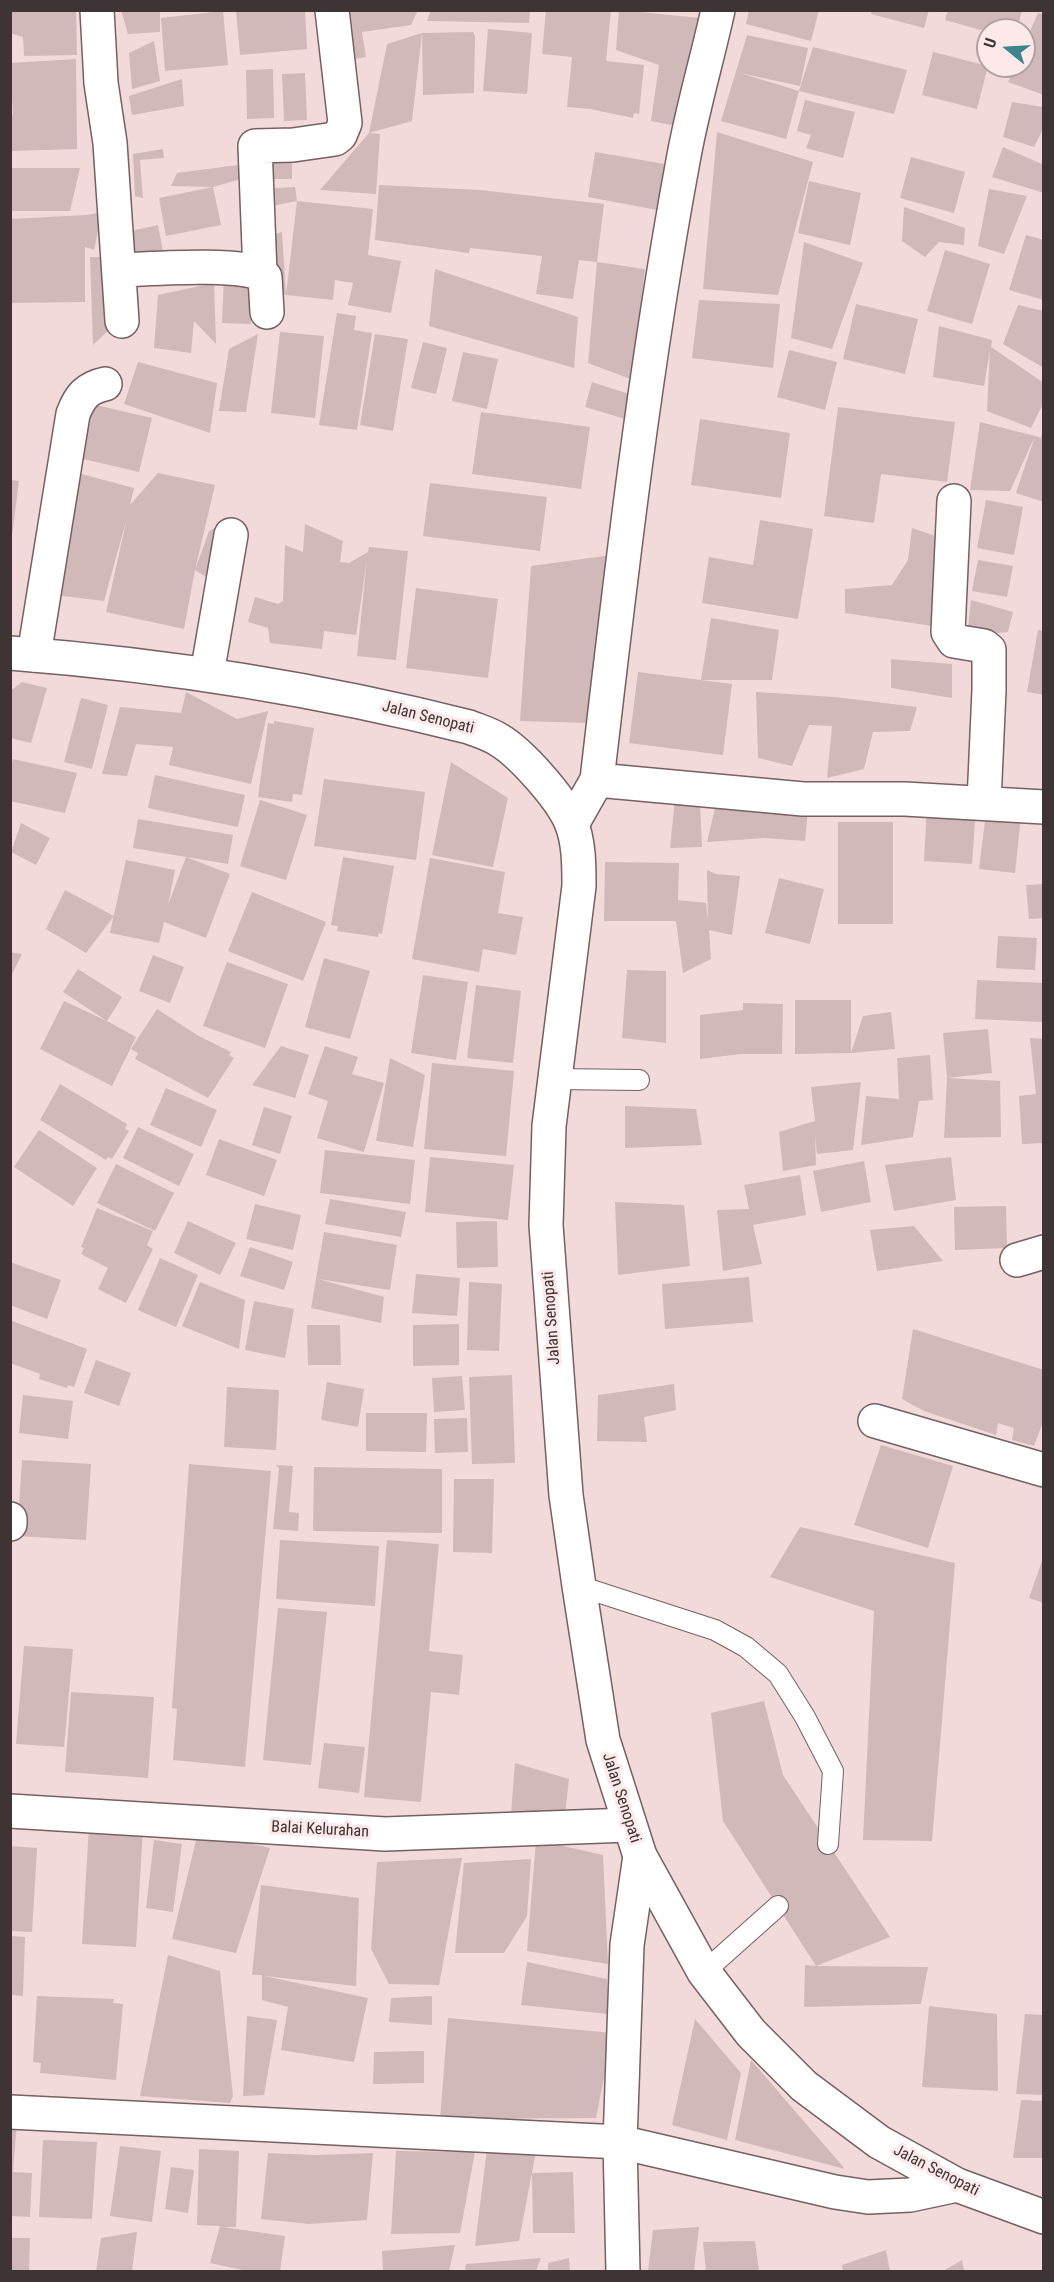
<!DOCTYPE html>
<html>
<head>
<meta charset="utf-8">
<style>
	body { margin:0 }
	#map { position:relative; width:1054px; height:2282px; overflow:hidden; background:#f3dada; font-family:"Roboto Condensed",sans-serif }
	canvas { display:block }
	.frame { position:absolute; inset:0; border:12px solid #3e3434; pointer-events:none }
	.north { position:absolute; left:976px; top:18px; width:60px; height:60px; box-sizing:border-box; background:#fde9e9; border:2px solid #b1a1a1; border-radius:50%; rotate:288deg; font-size:16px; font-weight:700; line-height:24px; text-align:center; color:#3e3434 }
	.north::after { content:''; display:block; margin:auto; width:21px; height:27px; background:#3e8490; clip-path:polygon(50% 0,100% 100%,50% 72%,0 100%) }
</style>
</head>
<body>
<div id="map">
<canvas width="1054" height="2282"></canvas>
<div class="frame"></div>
<div class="north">U</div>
</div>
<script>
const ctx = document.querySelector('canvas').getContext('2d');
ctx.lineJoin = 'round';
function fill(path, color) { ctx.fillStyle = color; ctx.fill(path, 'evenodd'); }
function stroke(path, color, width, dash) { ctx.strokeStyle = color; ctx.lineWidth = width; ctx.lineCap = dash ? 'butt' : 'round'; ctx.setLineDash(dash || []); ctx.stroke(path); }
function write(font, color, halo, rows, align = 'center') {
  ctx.font = font + ' "Roboto Condensed",sans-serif'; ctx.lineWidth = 6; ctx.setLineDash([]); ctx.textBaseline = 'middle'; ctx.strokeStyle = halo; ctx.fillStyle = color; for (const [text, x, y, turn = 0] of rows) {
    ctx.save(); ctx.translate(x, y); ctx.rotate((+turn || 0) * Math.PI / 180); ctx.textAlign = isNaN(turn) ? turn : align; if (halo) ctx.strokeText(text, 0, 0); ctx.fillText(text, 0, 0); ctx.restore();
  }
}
const building = new Path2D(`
	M10 10H76L77 55 24 56 23 37 10 33Z
	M121 10H160V32L128 34Z
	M236 10H305L307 49 240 55Z
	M341 10H418L411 25 362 32 366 57 349 60Z
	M431 10H530L529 23 427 21Z
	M546 10H611L606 61 644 65 639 114 634 113 633 118 590 109 567 107 572 57 542 54Z
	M619 10 700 18 685 128 651 121 659 65 616 50Z
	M749 10H819L811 41 746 24Z
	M872 10H929L924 28 871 14Z
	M948 10H1022L1017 30H988V32L945 20Z
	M223 11 228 65 165 71 161 18Z
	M1038 13 1044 14V95L1008 82 1015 66H1024V45Z
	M488 29 532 33 527 94 483 91Z
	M473 32 475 36 474 93 423 95 422 33 412 121 369 133 387 44 422 33Z
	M747 35 808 48 800 86 740 73 799 91 786 139 721 121Z
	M154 41 160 81 132 89 129 53Z
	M813 47 907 70 894 114 799 91Z
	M933 52 988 66 977 109 922 95Z
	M76 59 77 149 10 151V118L13 114 10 63Z
	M273 69 274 118 247 119 246 70Z
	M305 73 307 120 284 121 282 74Z
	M182 79 184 106 132 115 129 96Z
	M805 100 855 112 843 158 806 148 811 135 797 131Z
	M1012 102 1044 107V127L1034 147 1003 137Z
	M717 132 813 162 778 295 703 289Z
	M369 133 380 134 376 194 320 190Z
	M1003 147 1044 165V193L992 177Z
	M163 149 164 158 140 160 143 198 135 196 133 154Z
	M595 152 665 164 657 210 588 197Z
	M270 155H292V179H270Z
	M911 157 965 172 954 213 900 198Z
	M238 165 241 179 213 187 171 186 177 173Z
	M10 168H80L70 211H10Z
	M809 181 861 193 850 245 798 233Z
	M379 185 480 190 604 204 597 262 579 260 573 299 536 294 542 256 470 248 469 253 375 240Z
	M213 187 221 225 166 236 159 198Z
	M295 187 297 201 267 207 263 189Z
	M989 189 1027 196 1004 254 978 246Z
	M297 201 373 209 368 255 401 261 391 313 348 305 353 283 335 280 333 300 286 295 270 288 276 234 282 232 286 295Z
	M904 207 965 228 964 245 939 242 925 257 902 241Z
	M102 212 94 250 85 247V302L10 303V219L87 215Z
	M158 225 164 257 130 260V231Z
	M1026 235 1044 240V300L1009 290Z
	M804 242 863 263 832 349 791 338Z
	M945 250 990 264 972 324 927 311Z
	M90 257H106L113 326 93 345Z
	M597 262 645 269 633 380 588 363Z
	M435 269 578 317 574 368 429 326Z
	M224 276 252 277 251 324 222 323Z
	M214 283 216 344 194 321 191 353 154 348 158 295Z
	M699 300 780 304 773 368 692 358Z
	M856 304 918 319 905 374 843 359Z
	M1018 305 1044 311V368L1003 344Z
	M337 313 356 316 354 330 372 333 357 430 319 425Z
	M939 326 992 340 991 347 1044 383V402L1031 428 987 411 990 350 984 386 933 377Z
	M280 332 324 336 315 418 271 413Z
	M258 334 246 412 219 411 229 349Z
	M375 334 408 339 393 431 360 425Z
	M423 342 447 348 436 394 411 388Z
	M789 350 837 362 825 410 777 397Z
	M463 352 498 359 487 409 452 401Z
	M138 362 217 383 210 433 124 404Z
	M592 382 632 395 625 419 585 407Z
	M91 404 152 418 139 472 79 458Z
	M838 407 955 422 947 482 881 474 874 523 824 516Z
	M481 412 590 427 581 489 472 474Z
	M700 419 790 433 781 498 691 485Z
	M980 422 1035 436 1010 491 970 490Z
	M1043 430H1044V502L1016 493 1035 436 1041 438Z
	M70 471 134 488 130 505 158 473 215 485 195 570 209 531 220 525 211 580 195 570 184 629 106 612 127 518 104 601 55 595Z
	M10 480 19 481 12 536 10 535Z
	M430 483 547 497 540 551 423 536Z
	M986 500 1023 507 1014 555 977 548Z
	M760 520 813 529 798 619 702 603 709 557 753 565Z
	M305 524 343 541 340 562 349 563 368 552 369 547 408 551 396 660 357 656 367 559 356 635 324 631 322 649 270 643 268 628 248 622 255 597 278 604 283 601 285 545 303 552Z
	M912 528 944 539 932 626 845 613V589L892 585 908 560Z
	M612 555 590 723 520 721 531 566Z
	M978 560 1013 566 1007 597 972 591Z
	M416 588 498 599 488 678 406 668Z
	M971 600 1013 612 1008 632 967 636Z
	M711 618 779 630 772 680H701Z
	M1038 630 1044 631V695L1027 692Z
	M891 659 952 664V698L891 688Z
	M638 672 732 684 723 755 629 743Z
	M22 682 47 688 31 743 10 738V691Z
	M186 692 237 719 268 711 251 784 169 765 173 747 136 744 127 776 102 774 120 707 181 713Z
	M756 692 835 697 917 707 910 731 873 732 864 769 827 778 832 726 809 725 792 766 758 758Z
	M81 698 108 705 92 769 64 762Z
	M274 721 314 728 302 795 293 794 292 802 258 797 268 723 274 724Z
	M13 759 77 773 65 813 10 801V771Z
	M451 762 508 798 493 867 432 855Z
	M155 775 245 795 238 827 148 808Z
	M324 779 425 792 416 860 314 846Z
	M675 799 700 804 702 847 670 848Z
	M717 799 808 811 805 841 765 838 707 842Z
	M260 800 307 815 286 880 240 866Z
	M927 805 976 808 972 864 924 861Z
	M986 813 1021 817 1015 873 979 869Z
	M138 819 233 835 228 864 133 848Z
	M838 822H893V924H838Z
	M21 823 50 838 36 865 11 852Z
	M186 857 230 874 206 938 164 922 159 943 110 933 126 860 175 870 168 905Z
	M343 857 394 866 382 934 379 933 378 937 337 931 338 926 331 925Z
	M430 858 505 872 498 913 523 917 516 955 483 949 479 972 412 959Z
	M605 862 679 863 678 900 706 903 708 923 707 870 716 874 740 876 732 935 709 930 711 959 683 973 676 921H604Z
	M779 878 824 889 810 944 765 933Z
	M1044 884V918L1029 919 1026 885Z
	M65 890 114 916 86 953 46 929Z
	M252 892 326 922 303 981 228 951Z
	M998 936 1037 938 1035 970 996 968Z
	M10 952 22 954 10 978Z
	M153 955 184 967 170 1003 139 991Z
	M324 958 370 971 350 1039 305 1027Z
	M227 962 288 984 265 1048 203 1026Z
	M78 969 122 997 107 1021 136 1037 112 1086 40 1049 64 1001 107 1021 63 992Z
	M627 970 666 971V1043L622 1038Z
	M423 975 468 982 456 1060 411 1053Z
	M977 980 1044 983V1022L975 1019Z
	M476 985 521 991 513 1063 467 1058Z
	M795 1000H851V1053L795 1054Z
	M743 1003 783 1004 782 1054H741L700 1059V1015L743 1010Z
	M157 1009 197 1035 231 1052 229 1055 234 1058 208 1098 135 1059 138 1053 131 1049Z
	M891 1012 895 1049 851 1053 863 1016Z
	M988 1029 992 1073 947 1078 943 1033Z
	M1030 1038 1044 1039V1143L1022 1144 1019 1096 1036 1094Z
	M281 1046 309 1055 295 1098 252 1085Z
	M325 1046 358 1057 352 1074 384 1083 364 1152 317 1138 328 1101 308 1094Z
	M930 1055 933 1100 919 1101 913 1137 861 1145 866 1096 899 1099 897 1058Z
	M390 1058 425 1075 413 1147 376 1141Z
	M432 1063 514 1071 506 1156 424 1149Z
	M947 1078 1000 1081 1001 1137 944 1138Z
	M861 1082 853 1150 817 1154 815 1135 816 1165 783 1171 779 1132 815 1121 811 1087Z
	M60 1084 127 1124 125 1129 129 1131 112 1159 108 1157 106 1160 40 1120Z
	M166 1088 217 1110 201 1147 150 1125Z
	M625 1106 696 1109 702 1145 625 1148Z
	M264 1107 292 1116 280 1154 252 1145Z
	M138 1127 194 1154 179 1186 123 1158Z
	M39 1130 97 1168 73 1206 14 1167Z
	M219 1139 277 1160 264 1196 206 1175Z
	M325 1150 415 1160 410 1204 320 1193Z
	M430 1157 514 1165 508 1220 425 1212Z
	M951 1157 956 1200 894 1211 885 1165Z
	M864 1161 871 1202 821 1212 813 1171Z
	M116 1164 174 1193 155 1231 97 1203Z
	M800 1175 806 1215 753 1225 762 1264 723 1271 717 1210 749 1209 744 1185Z
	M330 1199 406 1212 401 1237 325 1224Z
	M615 1202 684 1205 690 1266 618 1275Z
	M255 1204 301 1215 293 1250 246 1239Z
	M1006 1206 1007 1248 955 1250 954 1207Z
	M97 1208 153 1231 147 1245 153 1249 126 1303 98 1289 108 1268 81 1254 84 1248 81 1247Z
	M188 1221 236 1243 220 1275 174 1253Z
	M497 1221 498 1267 457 1268 456 1222Z
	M914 1226 943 1261 877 1271 870 1230Z
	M324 1232 397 1245 390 1290 318 1279 384 1297 381 1323 311 1308Z
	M250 1247 293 1262 284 1290 240 1276Z
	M160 1258 198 1275 176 1327 138 1310Z
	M10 1262 61 1280 47 1319 10 1305Z
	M416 1274 460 1278 457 1316 412 1313Z
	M749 1277 753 1322 665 1329 662 1284Z
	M200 1282 245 1300 239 1349 182 1326Z
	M469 1282 502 1284 499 1351 467 1350Z
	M254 1301 294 1309 285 1358 245 1350Z
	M12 1321 87 1349 74 1387 68 1385 67 1388 39 1379 40 1374 10 1363Z
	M459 1324V1365L413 1366V1325Z
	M307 1325H340L341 1365H308Z
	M913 1329 1044 1370V1419L1034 1446 1012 1440 1014 1428 998 1423 996 1435 924 1411 902 1399Z
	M96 1360 131 1373 119 1406 84 1393Z
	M512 1375 515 1463 472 1464 469 1377Z
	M462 1376 465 1410 434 1412 432 1378Z
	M327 1382 364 1389 358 1427 321 1420Z
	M674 1384 676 1410 644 1417 647 1442 597 1441 598 1395Z
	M227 1387 279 1390 276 1450 224 1447Z
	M23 1395 73 1401 68 1439 19 1433Z
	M366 1413H427L426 1452 366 1451Z
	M467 1418 468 1452 435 1453 434 1419Z
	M881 1445 953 1466 928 1548 854 1525Z
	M22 1460 91 1464 86 1540 17 1536Z
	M189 1464 271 1471 245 1767 173 1760 177 1709 172 1708Z
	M276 1465 293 1466 289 1512 299 1513 298 1531 273 1529 279 1468Z
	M314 1467 442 1469V1533L313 1531Z
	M454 1479H494L492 1553 453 1552Z
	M800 1527 955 1563 932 1841 863 1840 874 1611 770 1577Z
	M280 1540 379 1546 375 1606 276 1599Z
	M387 1540 439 1544 429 1651 463 1655 459 1695 431 1692 421 1802 364 1797Z
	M1043 1558 1044 1559V1603L1029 1598Z
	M278 1608 327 1612 311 1765 263 1760Z
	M24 1646 73 1649 64 1747 16 1744Z
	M71 1692 154 1697 148 1778 65 1772Z
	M764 1701 783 1775 890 1937 816 1966 928 1967 921 2004 804 2007 805 1965 816 1966 723 1821 711 1713Z
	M324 1743 365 1747 359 1793 318 1788Z
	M515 1763 569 1779 565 1815 511 1813Z
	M89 1826 143 1829 136 1947 82 1944Z
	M198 1832 270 1848 236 1953 172 1939Z
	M154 1840 182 1844 173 1912 146 1908Z
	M536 1840 603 1855 608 1964 527 1951Z
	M10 1846 37 1848 32 1932 10 1931Z
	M462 1858 439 1985 389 1984 371 1949 377 1862Z
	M531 1859 527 1916 504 1953H455L464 1863Z
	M261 1885 359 1898 356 1986 264 1976 368 1998 354 2062 281 2050 288 2007 262 2000V1975H252Z
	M10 1936 25 1937 23 1996 10 1995Z
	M168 1955 220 1971 233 2096 230 2103 140 2096Z
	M527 1962 607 1979 608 2014 521 2005Z
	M37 1996 114 1999 113 2003 123 2004 116 2080 40 2073 41 2063 33 2062Z
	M432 1996V2025L389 2022 391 1998Z
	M929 2006 997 2014 998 2091 922 2087Z
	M1025 2014 1044 2015V2095L1016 2094Z
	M247 2016 277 2020 264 2095 243 2096Z
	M448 2018 613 2033 596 2118 440 2119Z
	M695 2019 741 2073 727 2140 672 2125Z
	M424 2051V2083L373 2084 374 2052Z
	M751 2060 845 2169 735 2140Z
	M1021 2100 1044 2101V2158H1013Z
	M10 2122H17L13 2172 32 2173 30 2217 10 2216Z
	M43 2140 97 2142 92 2219 39 2217Z
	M120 2146 161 2151 152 2222 110 2216Z
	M487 2148 536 2152 519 2241 475 2246Z
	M199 2149 239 2151 236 2227H223L285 2236 280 2271H247L210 2263 220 2226 197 2225Z
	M396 2151 475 2152 460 2233 391 2234Z
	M268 2153 315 2155 373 2153 367 2220 309 2224 261 2219Z
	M171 2167 194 2170 188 2213 165 2209Z
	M573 2172 575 2233H533L532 2173Z
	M699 2227 694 2271H648L653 2230Z
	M137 2232 132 2271H96L101 2238Z
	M10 2238H30L29 2271H10Z
	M755 2241 759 2271H706L703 2242Z
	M455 2245 449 2271H383L382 2251Z
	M886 2250 890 2271H843L842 2265Z
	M541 2258 536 2271H465L466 2264Z
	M569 2258 570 2271H548V2263Z
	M962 2260 964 2271H943Z`);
const lane = new Path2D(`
	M555 1079 639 1080
	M579 1586 715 1630 746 1647 778 1674 805 1717 833 1771 828 1844
	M704 1972 778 1906`);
const street = new Path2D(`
	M97 10 101 83 110 143 122 321
	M120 270C144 269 251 261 265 277L267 312
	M260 273 255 146 293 145 335 139 340 135 345 123 332 10
	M954 501 948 632 954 641 984 646 989 650V690L984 802
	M34 655 73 414C80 396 87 388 105 384
	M207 674 231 535
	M597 780 803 799H905L1044 807
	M572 824 597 780C621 573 645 366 683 161 692 110 707 60 718 10
	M1017 1260 1044 1252
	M875 1421 1044 1470
	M10 1519V1524
	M10 1811 385 1834 629 1825
	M10 2112 620 2142 835 2192 868 2197 910 2195 957 2185
	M623 2272 620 2142 627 1945 640 1856`);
const secondary = new Path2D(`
	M10 653C165 665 319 689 469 727 479 731 490 734 499 740 521 753 561 798 571 822 579 842 579 864 579 886L549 1126 546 1225 566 1495 579 1586 603 1740 640 1856 704 1972 751 2033 804 2086 879 2142 957 2185 1044 2217`);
const streetNames = [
	["Jalan Senopati",428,718,14],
	["Jalan Senopati",552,1318,-94],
	["Jalan Senopati",621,1798,72],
	["Balai Kelurahan",320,1830,3],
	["Jalan Senopati",936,2171,27]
];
fill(building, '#d1b9b9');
stroke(lane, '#766061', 22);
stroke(street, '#766061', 36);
stroke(secondary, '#766061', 36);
stroke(lane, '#fff', 20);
stroke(street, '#fff', 33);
stroke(secondary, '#fff', 33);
write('16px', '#3e3434', '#fde9e9', streetNames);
</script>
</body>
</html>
